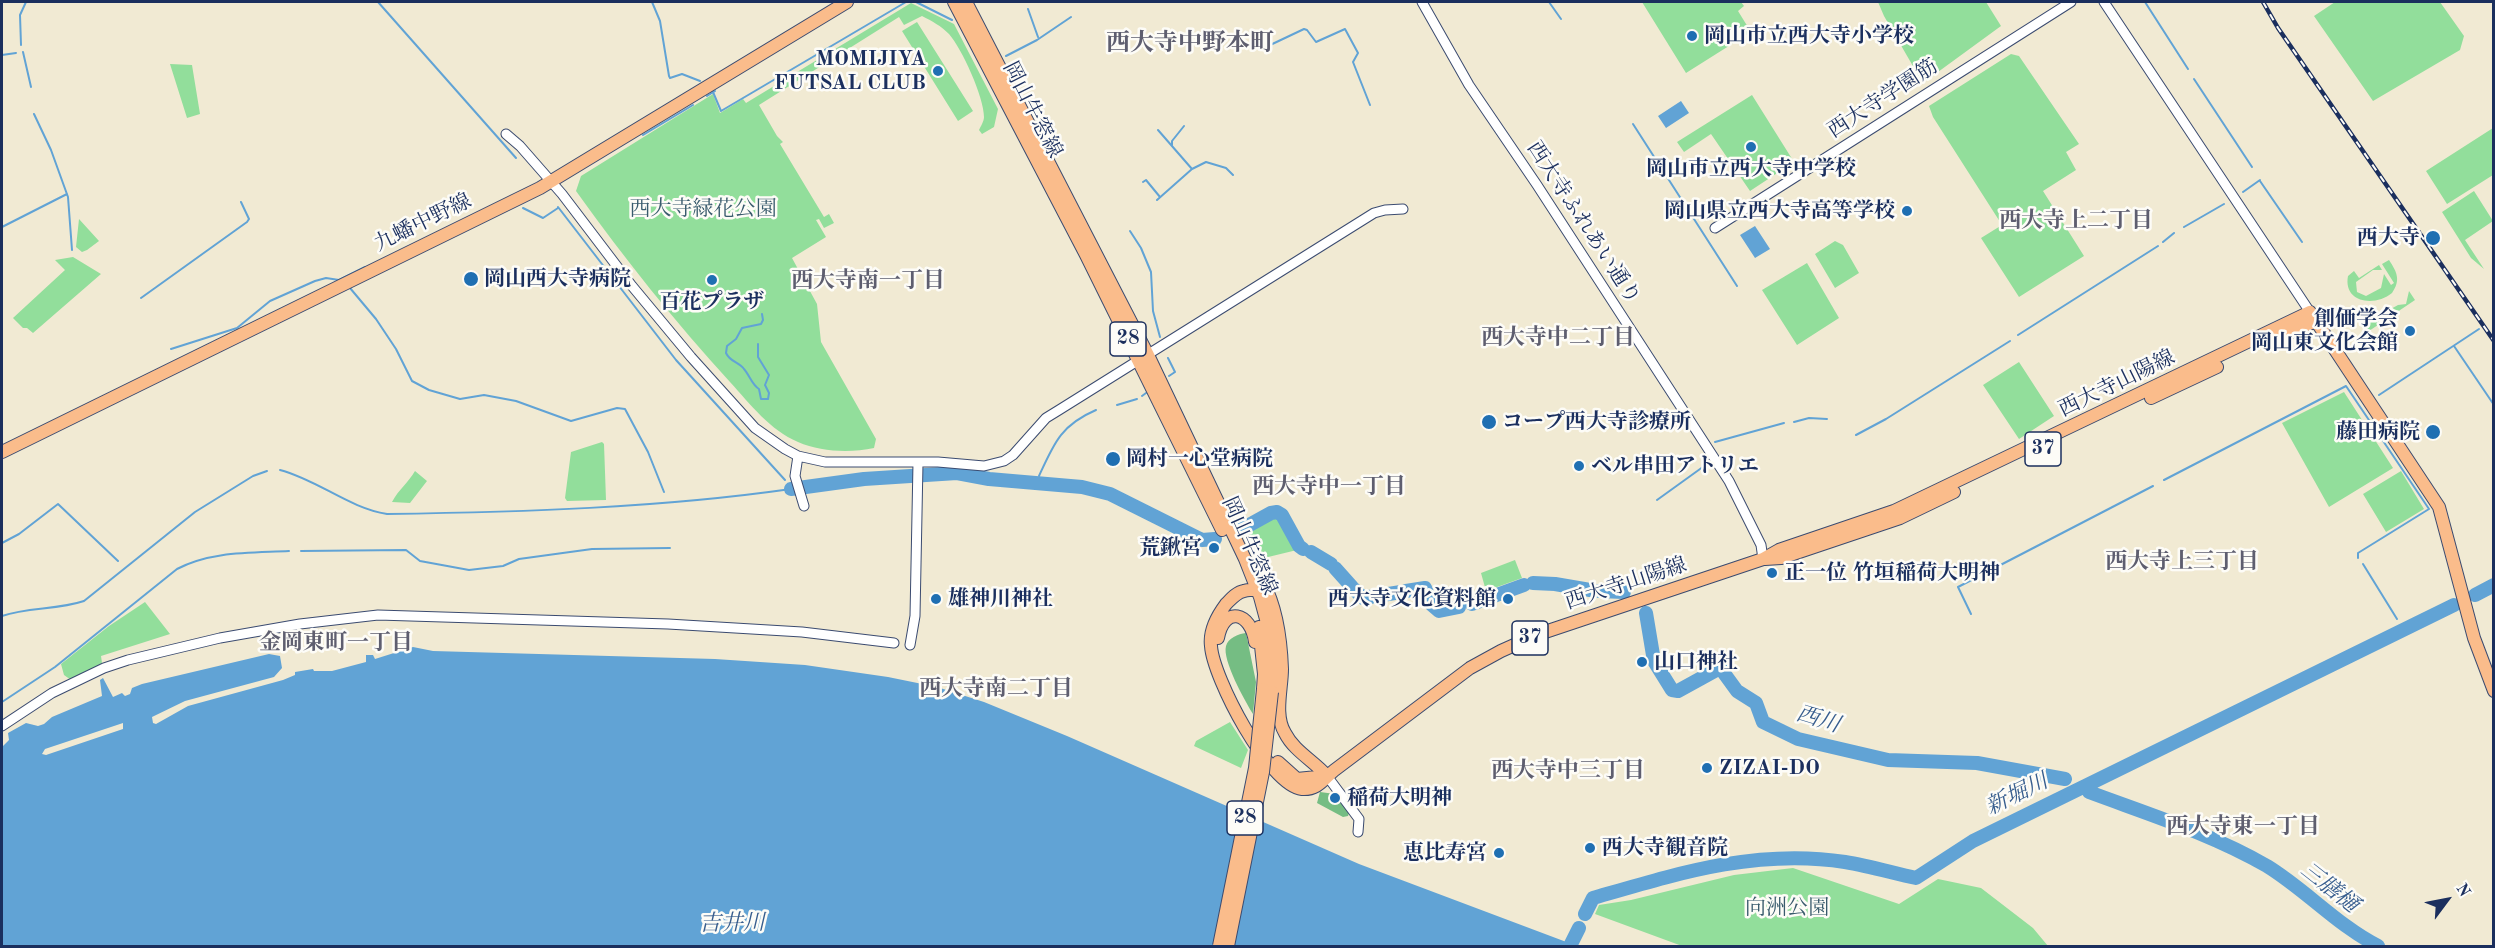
<!DOCTYPE html>
<html>
<head>
<meta charset="utf-8">
<style>
	body { margin:0 }
	#map { position:relative; width:2495px; height:948px; overflow:hidden; background:#f1ead3; font-family:"Old Standard TT",serif }
	canvas { display:block }
	.frame { position:absolute; inset:0; border:3px solid #1b2f5e; pointer-events:none }
	.north { position:absolute; left:2417px; top:870px; width:60px; height:60px; -webkit-text-stroke:4px #fdfcf7; paint-order:stroke; rotate:58deg; font-size:16px; font-weight:700; line-height:24px; text-align:center; color:#1b2f5e }
	.north::after { content:''; display:block; margin:auto; width:21px; height:27px; background:#1b2f5e; clip-path:polygon(50% 0,100% 100%,50% 72%,0 100%) }
</style>
</head>
<body>
<div id="map">
<canvas width="2495" height="948"></canvas>
<div class="frame"></div>
<div class="north">N</div>
</div>
<script>
const ctx = document.querySelector('canvas').getContext('2d');
ctx.lineJoin = 'round';
function fill(path, color) { ctx.fillStyle = color; ctx.fill(path, 'evenodd'); }
function stroke(path, color, width, dash) { ctx.strokeStyle = color; ctx.lineWidth = width; ctx.lineCap = dash ? 'butt' : 'round'; ctx.setLineDash(dash || []); ctx.stroke(path); }
function write(font, color, halo, rows, align = 'center') {
  ctx.font = font + ' "Old Standard TT","Noto Serif JP",serif'; ctx.lineWidth = 5; ctx.setLineDash([]); ctx.textBaseline = 'middle'; ctx.strokeStyle = halo; ctx.fillStyle = color; for (const [text, x, y, turn = 0] of rows) {
    ctx.save(); ctx.translate(x, y); ctx.rotate((+turn || 0) * Math.PI / 180); ctx.textAlign = isNaN(turn) ? turn : align; if (halo) ctx.strokeText(text, 0, 0); ctx.fillText(text, 0, 0); ctx.restore();
  }
}
const green = new Path2D(`
	M1642 2H1741L1744 6 1738 11 1751 32 1686 73Z
	M1878 2H1986L2001 26 1927 80H1921L1884 16Z
	M2335 2H2440L2464 36 2460 50 2373 101 2314 16Z
	M911 3 954 24 998 109 994 127 982 134 979 130C981 126 984 121 984 117 984 97 962 49 949 34 941 26 932 21 922 16L904 25 899 17 759 105 777 136 783 142 780 144 824 217 829 214 834 223 824 228 819 219 816 220 826 237 792 258 817 304 821 342 876 439 874 448C850 453 821 452 798 442 770 430 751 405 730 382 675 322 624 258 576 191L581 176 713 94 720 113 743 99 746 103Z
	M917 22 973 111 958 121 902 31Z
	M2011 54 2019 56 2079 144 2066 152 2076 170 2043 191 2084 256 2019 297 1981 238 2002 225 1933 117 1929 106Z
	M170 64 192 65 200 114 187 118Z
	M1752 95 1794 162 1750 191 1711 134 1684 152 1677 142Z
	M2493 128V175L2447 204 2426 171Z
	M2474 191 2493 221 2465 240 2484 269 2471 258 2442 212Z
	M79 219 99 241 87 250 82 252 76 247Z
	M1835 241 1843 245 1859 273 1835 288 1815 254Z
	M73 257 101 274 33 333 27 328H23L13 318 65 270 55 260Z
	M2389 260C2397 272 2401 280 2392 293 2375 307 2343 303 2348 276L2354 271 2359 278 2379 265 2382 270H2373L2356 282 2357 292 2366 296 2381 288 2384 274 2391 285 2394 283 2382 264Z
	M1807 263 1839 318 1797 345 1762 290Z
	M2409 291 2415 300 2369 331 2360 319 2380 315 2398 305 2406 304Z
	M2019 362 2054 416 2019 439 1983 385Z
	M2344 392 2393 468 2329 507 2282 423Z
	M602 442 604 444 606 500 567 501 565 498 571 452Z
	M415 471 427 481 410 503 392 502C399 489 408 483 415 471Z
	M2401 471 2424 509 2386 532 2363 494Z
	M1275 515 1297 550 1264 558 1256 545 1252 547 1244 532Z
	M1515 560 1522 578 1486 591 1481 573Z
	M145 602 170 634 101 656 102 663 92 670 71 680 64 675 61 664 109 626Z
	M1230 722 1248 750 1241 768 1194 746 1196 741Z
	M1793 868 1899 904 1938 879 1981 888 2033 928 2048 946H1682L1595 914 1599 905 1631 900 1734 875Z`);
const forest = new Path2D(`
	M1246 633 1256 682 1253 714C1245 701 1222 660 1226 646 1228 638 1238 634 1246 633Z
	M1320 792 1335 794 1349 813 1348 816 1343 817 1317 803Z`);
const water = new Path2D(`
	M1681 101 1689 113 1666 128 1658 116Z
	M1755 226 1770 249 1755 258 1740 235Z
	M413 647 433 651 715 659 805 665 888 677 937 687 984 702 1067 736 1359 864 1577 946H2V747L9 740 8 733 26 723 38 726 44 724 52 717 102 696 100 680 103 678 113 697 122 693 125 696 130 694 132 688 142 684 269 654 280 656 282 668 274 677 185 701 152 717 153 723 156 724 188 706 283 680 295 675V672L313 669 314 671H332L366 662V655H373L375 659ZM123 723V729L46 755 42 754 45 749Z`);
const stream = new Path2D(`
	M378 2 516 158
	M652 2 660 21 669 76 670 78 682 74 700 81
	M916 2 952 20
	M1549 2 1561 19
	M2145 2 2188 69
	M1028 9 1038 37
	M21 45 20 15 26 2
	M1266 47 1304 29 1307 30 1316 42 1345 29 1358 53 1353 62 1370 105
	M23 52 31 87
	M2 55 16 53
	M1006 56 1037 40 1071 17
	M2194 79 2252 167
	M713 92 721 111 906 2
	M707 96 715 91
	M34 114 51 150 68 197 72 250
	M1633 124 1737 286
	M1158 130 1192 169
	M643 135 693 105
	M1172 145V141L1184 126
	M2260 181 2302 242
	M1143 182 1146 180 1160 197
	M2243 192 2260 180
	M1157 200 1192 169 1206 162 1226 168 1233 175
	M558 207 676 360 785 480
	M523 208 543 218 558 208
	M2 227 67 194
	M2184 227 2224 204
	M1130 231 1141 248 1151 272 1153 311 1160 337
	M2163 242 2174 233
	M350 288 376 319 396 349 412 381 429 390 460 399 484 395 516 401 571 421 617 408 625 409 648 452 664 492
	M141 298 247 222 249 219 241 202
	M2018 335 2158 246
	M758 344V357L769 375 765 385 769 393 768 399H761L759 389C752 385 750 376 744 369 739 362 730 362 726 353L727 346 736 339 742 328 761 324 763 320 762 314
	M2454 346 2494 405
	M171 349 237 328 270 301 315 281 326 278 339 280 365 267
	M1168 358 1175 372 1169 376
	M2379 395 2479 329
	M1142 396 1146 393
	M1117 405 1137 399
	M1794 422 1809 418 1827 419
	M1856 435 1886 419 2010 341
	M1715 442 1784 423
	M280 470C318 480 349 508 387 514 522 512 658 508 791 489
	M1039 476C1054 443 1061 425 1096 410
	M2164 480 2346 386 2429 509 2358 553V558
	M1037 483 1038 481
	M1657 500 1707 464
	M2 543 19 534 58 504 118 561
	M301 551 406 550 420 561 469 570 503 566 519 559 592 549 670 548
	M2363 564 2397 619
	M1971 614 1958 587 2153 486
	M2 616C28 607 57 610 84 601L195 512 253 476 267 471
	M2401 626 2403 630
	M2 702 55 667 177 569C211 551 251 553 289 551
	M2056 775 2058 777`);
const river = new Path2D(`
	M791 489 864 479 957 473 989 479 1082 487 1110 494 1202 540 1215 539
	M1242 529 1271 513 1277 512 1282 515 1299 546 1303 549
	M1311 552 1331 564
	M1335 568 1352 587
	M1533 583 1555 584 1590 590
	M1354 589 1363 598 1401 592
	M1406 591 1425 588 1432 605 1439 611 1459 607
	M1599 591 1624 592
	M2475 595 2494 585
	M1472 604 1524 585
	M1646 613 1654 661 1672 690 1678 691 1718 669H1721L1737 691 1756 703 1763 722 1798 739 1888 760 1977 763 2065 779
	M2089 792C2148 814 2212 834 2267 866 2306 890 2337 925 2378 946
	M1585 914 1593 898C1676 874 1757 848 1845 862 1869 866 1893 873 1916 878L1973 841 2454 605
	M1571 944 1579 928`);
const minor = new Path2D(`
	M1422 2 1469 85 1537 185 1729 481 1761 545 1763 559
	M2104 2 2310 312
	M506 134 520 146 562 194 632 286 691 357 755 428 785 449 798 456 825 462H938L984 466 1004 461 1013 455 1046 418 1059 410 1374 213 1385 210 1403 209
	M1715 228 2071 2
	M798 456 795 476 804 506
	M910 645 915 616 918 463
	M2 726 52 693 104 668 128 660 220 638 300 624 378 615 668 624 802 632 894 643
	M1327 776 1359 819 1358 832`);
const major = new Path2D(`
	M954 2 1086 255 1222 530
	M966 2 1148 355 1245 559 1260 597 1267 623 1271 649 1272 692
	M2279 337 2316 321
	M2151 398 2217 367
	M2 452 540 188 847 2
	M1765 559 1781 558 1900 518 1954 492
	M1263 582C1277 608 1281 640 1282 669 1282 689 1274 715 1285 733 1294 751 1314 761 1327 776
	M1267 590C1260 590 1251 589 1244 591 1237 592 1231 599 1226 604 1217 616 1209 631 1211 646 1213 678 1269 785 1302 789 1319 790 1324 778 1336 769L1470 668 1501 651 1539 634 1763 559 1779 550 1894 511 2310 312 2439 507 2474 638 2494 691
	M1259 627 1264 674 1263 689
	M1218 638C1224 605 1251 612 1255 642
	M1278 762 1297 779 1327 776`);
const rail = new Path2D(`
	M2263 2 2278 28 2494 341`);
const majorBridge = new Path2D(`
	M1219 946 1255 768 1263 689
	M1228 946 1263 772 1272 692`);
const markers = [
	[1692,36,6,"#1f6fb2"],
	[938,71,6,"#1f6fb2"],
	[1751,147,6,"#1f6fb2"],
	[1907,211,6,"#1f6fb2"],
	[2433,238,8,"#1f6fb2"],
	[471,279,8,"#1f6fb2"],
	[712,280,6,"#1f6fb2"],
	[2410,331,6,"#1f6fb2"],
	[1489,422,8,"#1f6fb2"],
	[2433,432,8,"#1f6fb2"],
	[1113,459,8,"#1f6fb2"],
	[1579,466,6,"#1f6fb2"],
	[1214,548,6,"#1f6fb2"],
	[1772,573,6,"#1f6fb2"],
	[936,599,6,"#1f6fb2"],
	[1508,599,6,"#1f6fb2"],
	[1642,662,6,"#1f6fb2"],
	[1707,768,6,"#1f6fb2"],
	[1335,798,6,"#1f6fb2"],
	[1590,848,6,"#1f6fb2"],
	[1499,853,6,"#1f6fb2"]
];
const shields = [
	[1128,339,36],
	[2043,449,36],
	[1530,638,36],
	[1245,818,36]
];
const shieldNames = [
	["28",1128,339],
	["37",2043,449],
	["37",1530,638],
	["28",1245,818]
];
const poiNames = [
	["岡山市立西大寺小学校",1704,36],
	["MOMIJIYA",926,59,"right"],
	["FUTSAL CLUB",926,83,"right"],
	["岡山市立西大寺中学校",1751,169,"center"],
	["岡山県立西大寺高等学校",1895,211,"right"],
	["西大寺",2420,238,"right"],
	["岡山西大寺病院",484,279],
	["百花プラザ",712,302,"center"],
	["創価学会",2398,319,"right"],
	["岡山東文化会館",2398,343,"right"],
	["コープ西大寺診療所",1502,422],
	["藤田病院",2420,432,"right"],
	["岡村一心堂病院",1126,459],
	["ベル串田アトリエ",1591,466],
	["荒鍬宮",1202,548,"right"],
	["正一位 竹垣稲荷大明神",1784,573],
	["雄神川神社",948,599],
	["西大寺文化資料館",1496,599,"right"],
	["山口神社",1654,662],
	["ZIZAI‐DO",1719,768],
	["稲荷大明神",1347,798],
	["西大寺観音院",1602,848],
	["恵比寿宮",1487,853,"right"]
];
const streetNames = [
	["西大寺学園筋",1883,99,-33],
	["岡山牛窓線",1032,110,63],
	["九蟠中野線",423,223,-26],
	["西大寺ふれあい通り",1583,223,57],
	["西大寺山陽線",2117,384,-26],
	["岡山牛窓線",1249,546,66],
	["西大寺山陽線",1626,584,-18]
];
const parkNames = [
	["西大寺緑花公園",703,209],
	["向洲公園",1787,908]
];
const neighbourhoodNames = [
	["西大寺上二丁目",2076,221],
	["西大寺南一丁目",868,281],
	["西大寺中二丁目",1558,338],
	["西大寺中一丁目",1329,487],
	["西大寺上三丁目",2182,562],
	["金岡東町一丁目",336,643],
	["西大寺南二丁目",996,689],
	["西大寺中三丁目",1568,771],
	["西大寺東一丁目",2243,827]
];
const waterNames = [
	["西川",1818,720,17],
	["新堀川",2017,795,-26],
	["三膳樋",2329,888,38],
	["吉井川",732,924,-1]
];
const quarterNames = [
	["西大寺中野本町",1190,44]
];
fill(green, '#92de9b');
fill(forest, '#75bd83');
fill(water, '#61a3d5');
stroke(stream, '#61a3d5', 2);
stroke(river, '#61a3d5', 14);
stroke(minor, '#3b4b70', 11);
stroke(major, '#3b4b70', 14);
stroke(minor, '#fff', 9);
stroke(major, '#fabc8b', 12);
stroke(rail, '#1b2f5e', 4.5);
stroke(rail, '#fdfcf7', 2, [7]);
stroke(majorBridge, '#3b4b70', 14, []);
stroke(majorBridge, '#fabc8b', 12);
for (const [x, y, r, color] of markers) { const dot = new Path2D(); dot.arc(x, y, r, 0, 2 * Math.PI); ctx.fillStyle = color; ctx.fill(dot); stroke(dot, '#fdfcf7', 2); }
for (const [x, y, w] of shields) { const box = new Path2D(); box.roundRect(x - w / 2, y - 17, w, 34, 4.5); ctx.fillStyle = '#fdfcf7'; ctx.fill(box); stroke(box, '#1b2f5e', 1.5); }
write('bold 20px', '#1b2f5e', null, shieldNames);
write('bold 21px', '#1b2f5e', '#fdfcf7', poiNames, 'left');
write('21px', '#1b2f5e', '#fdfcf7', streetNames);
write('21px', '#395b6d', '#fdfcf7', parkNames);
write('bold 22px', '#5e5e6f', '#fdfcf7', neighbourhoodNames);
write('italic 22px', '#375d8e', '#fdfcf7', waterNames);
write('bold 24px', '#5e5e6f', '#fdfcf7', quarterNames);
</script>
</body>
</html>
